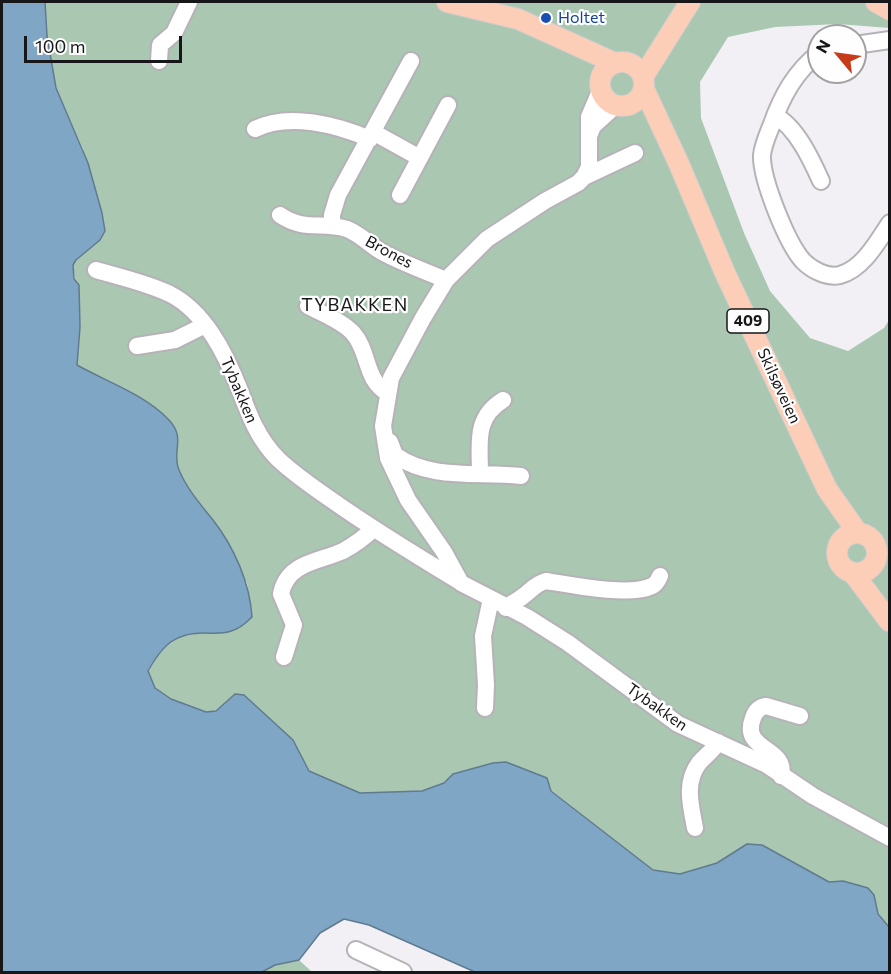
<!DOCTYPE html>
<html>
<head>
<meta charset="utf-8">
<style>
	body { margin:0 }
	#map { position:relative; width:891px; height:974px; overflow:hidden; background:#f3f0f5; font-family:Commissioner,sans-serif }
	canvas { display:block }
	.frame { position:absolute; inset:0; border:3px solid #171618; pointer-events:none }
	.north { position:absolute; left:807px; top:24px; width:60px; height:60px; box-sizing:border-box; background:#fefefe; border:2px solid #a2a1a2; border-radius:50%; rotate:299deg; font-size:16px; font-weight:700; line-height:24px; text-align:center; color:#171618 }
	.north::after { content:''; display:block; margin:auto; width:21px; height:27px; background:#c63c1a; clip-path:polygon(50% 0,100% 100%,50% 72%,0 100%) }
	.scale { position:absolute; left:24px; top:36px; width:158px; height:27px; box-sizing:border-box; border:3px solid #171618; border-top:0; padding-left:8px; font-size:18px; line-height:21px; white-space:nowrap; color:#171618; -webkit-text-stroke:4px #fefefe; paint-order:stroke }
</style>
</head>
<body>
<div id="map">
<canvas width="891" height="974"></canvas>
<div class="frame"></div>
<div class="north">N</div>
<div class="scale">100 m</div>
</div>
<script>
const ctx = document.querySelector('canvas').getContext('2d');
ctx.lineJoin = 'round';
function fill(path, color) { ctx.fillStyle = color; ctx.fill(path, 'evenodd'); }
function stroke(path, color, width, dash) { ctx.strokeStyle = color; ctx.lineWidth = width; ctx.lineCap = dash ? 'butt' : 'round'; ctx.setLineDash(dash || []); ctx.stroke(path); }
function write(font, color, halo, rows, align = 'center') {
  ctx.font = font + ' Commissioner,sans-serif'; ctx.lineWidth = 4.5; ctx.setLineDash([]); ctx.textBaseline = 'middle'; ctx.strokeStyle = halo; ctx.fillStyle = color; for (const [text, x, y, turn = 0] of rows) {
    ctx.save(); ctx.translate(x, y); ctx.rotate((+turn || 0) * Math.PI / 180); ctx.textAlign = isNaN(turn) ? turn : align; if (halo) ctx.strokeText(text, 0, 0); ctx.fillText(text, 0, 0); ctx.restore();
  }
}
const green = new Path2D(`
	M45 2H889V28L838 24 775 27 728 37 700 82 701 118 744 233 770 291 810 338 848 351 884 328 889 320V927L878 914 874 895 843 881 829 882 762 845 747 844 717 863 680 874 653 870 551 790V787L493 763 453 774 444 783 422 791 360 793 310 771 235 694 216 711 206 712 171 699 155 688 148 672 159 653 176 639 185 635 205 633 252 617V612L247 583 214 522 196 500 179 471 150 404 77 365 80 327 73 264 83 253 100 240 102 213 83 149 56 88 47 36Z
	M294 959 299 960 312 972H262L275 965Z`);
const water = new Path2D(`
	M2 2H45L47 36 56 88 88 163 102 213 105 231 100 240 76 260 73 265 74 279 79 285 80 327 77 365C107 382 144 394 168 419 187 438 171 451 179 470 187 489 200 504 213 520 234 547 250 583 252 617 226 644 210 627 183 636 166 641 156 657 148 671L155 688 171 699 206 712 216 711 235 694 244 695 293 740 309 771 360 793 422 791 444 783 453 774 493 763 506 762 547 778 551 791 653 870 680 874 717 863 747 844 762 845 829 882 843 881 868 888 874 895 878 914 889 927V972H475L369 925 344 919 320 933 299 960 275 965 262 972H2Z`);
const minor = new Path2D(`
	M855 45 890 40
	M819 53C795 72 782 96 772 124 768 134 763 145 762 155 761 179 787 243 803 261 812 270 827 278 840 275 863 269 878 241 890 223
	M159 61 160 45 174 33 189 2
	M601 89 589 117V167L584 177 578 183 545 201 487 239 446 280 423 318 391 378 383 426 388 458 408 500 444 552 461 583 527 617 568 643 678 724 767 765 813 796 890 838
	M775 116C796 126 812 161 821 181
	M255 129C289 112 337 125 370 139
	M373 132 420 158
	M589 136 593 126 616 105
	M584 177 635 153
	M400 195 448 105
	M280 215C305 232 321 221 347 229 360 234 370 245 382 252 402 263 425 271 446 280
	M332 225V215L338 195 411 61
	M96 270C120 277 147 283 170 294 205 312 225 353 239 388 249 415 258 439 278 459 295 475 314 488 333 501 374 530 417 556 460 582
	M308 306C323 314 342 321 353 333 370 352 364 380 388 393
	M137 346 175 340 205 325
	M388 442H390L395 455C431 481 479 471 521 476
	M480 474C480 443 474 418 503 400
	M506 608C510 603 514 603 519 599 529 593 534 584 546 581 571 585 630 597 652 586 657 584 658 580 660 576
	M284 657 294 625 281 594C287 562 319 562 343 551 354 545 364 538 373 529
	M485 708 486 685 483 636 491 599
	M781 776C788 747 740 751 753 718 755 712 759 707 766 706L800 716
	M695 828C691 806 684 783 699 763 705 756 714 750 718 742
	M356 950 403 972`);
const major = new Path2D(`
	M447 2 518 19 615 63
	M876 2 890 10
	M600 84a22 22 0 1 1 44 0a22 22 0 1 1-44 0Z
	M643 77 690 2
	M644 89 679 164 725 273 827 489 858 533
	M837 553a20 20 0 1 1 40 0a20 20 0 1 1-40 0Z
	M853 573 889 621`);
const markers = [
	[546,18,6,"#1a4fb4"]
];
const shields = [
	[748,321,42]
];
const shieldNames = [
	["409",748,321]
];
const transitNames = [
	["Holtet",558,18]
];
const streetNames = [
	["Brones",389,252,28],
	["Skilsøveien",779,386,65],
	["Tybakken",239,390,67],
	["Tybakken",657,707,35]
];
const neighbourhoodNames = [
	["TYBAKKEN",355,305]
];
fill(green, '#a9c7b1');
fill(water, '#7fa6c4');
stroke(water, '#607b90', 1.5);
stroke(minor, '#b6b2b8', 20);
stroke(major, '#ccc', 22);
stroke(minor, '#fff', 16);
stroke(major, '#fdceb7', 20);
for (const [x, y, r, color] of markers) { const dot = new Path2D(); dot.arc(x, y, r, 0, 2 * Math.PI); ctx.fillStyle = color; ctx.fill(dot); stroke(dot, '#fefefe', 2); }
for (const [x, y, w] of shields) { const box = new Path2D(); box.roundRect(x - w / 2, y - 12, w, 24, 4.5); ctx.fillStyle = '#fefefe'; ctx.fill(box); stroke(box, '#171618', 1.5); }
write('bold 15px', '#171618', null, shieldNames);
write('16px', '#164399', '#fefefe', transitNames, 'left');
write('16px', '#171618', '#fefefe', streetNames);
ctx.letterSpacing = '1.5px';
write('18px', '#171618', '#fefefe', neighbourhoodNames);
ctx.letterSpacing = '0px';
</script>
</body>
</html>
